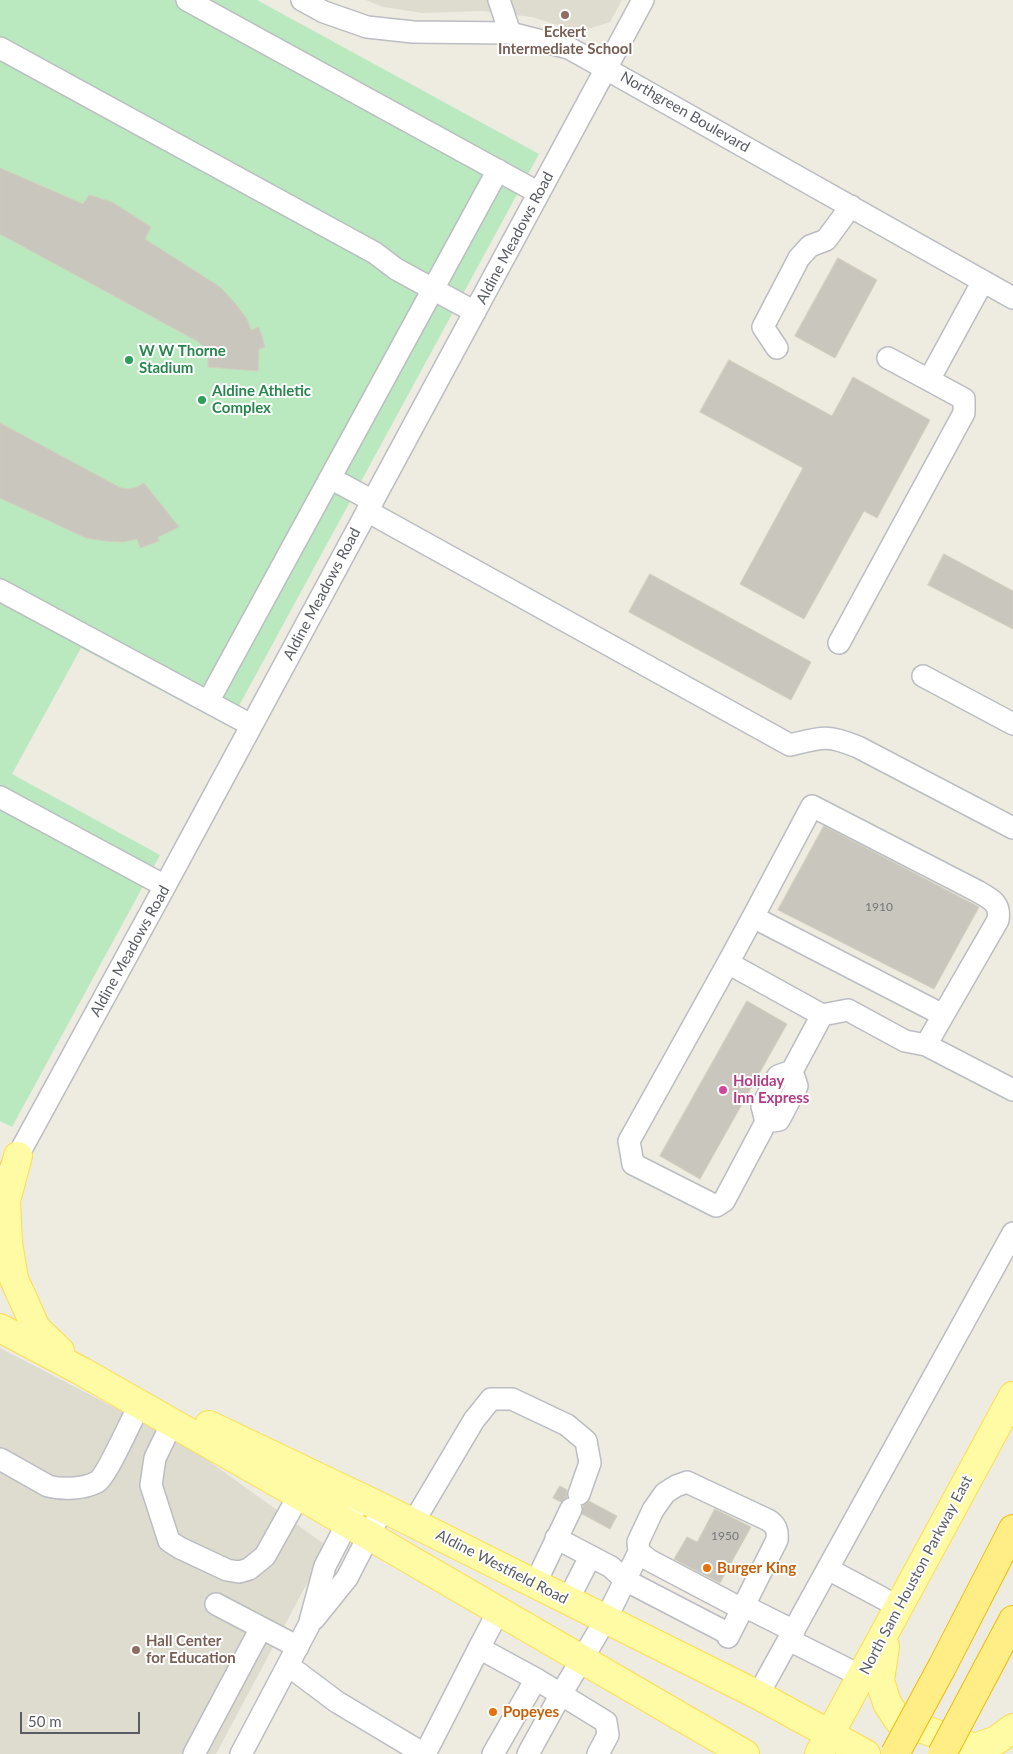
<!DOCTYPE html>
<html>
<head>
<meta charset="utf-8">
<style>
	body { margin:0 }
	#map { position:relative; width:1013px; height:1754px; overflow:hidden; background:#eeece0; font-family:Lato,sans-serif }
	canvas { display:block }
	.scale { position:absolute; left:20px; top:1712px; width:120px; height:22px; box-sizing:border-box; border:2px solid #595c63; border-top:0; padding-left:6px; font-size:15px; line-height:18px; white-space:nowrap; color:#595c63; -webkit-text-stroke:4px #fff; paint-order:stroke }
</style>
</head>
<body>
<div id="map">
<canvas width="1013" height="1754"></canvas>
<div class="scale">50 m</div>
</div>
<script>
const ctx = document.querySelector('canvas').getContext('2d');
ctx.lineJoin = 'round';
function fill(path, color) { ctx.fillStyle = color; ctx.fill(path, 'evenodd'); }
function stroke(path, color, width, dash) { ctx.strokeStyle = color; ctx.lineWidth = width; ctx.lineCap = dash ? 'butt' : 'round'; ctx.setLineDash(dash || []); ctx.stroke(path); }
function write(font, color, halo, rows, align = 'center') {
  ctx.font = font + ' Lato,sans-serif'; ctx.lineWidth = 4; ctx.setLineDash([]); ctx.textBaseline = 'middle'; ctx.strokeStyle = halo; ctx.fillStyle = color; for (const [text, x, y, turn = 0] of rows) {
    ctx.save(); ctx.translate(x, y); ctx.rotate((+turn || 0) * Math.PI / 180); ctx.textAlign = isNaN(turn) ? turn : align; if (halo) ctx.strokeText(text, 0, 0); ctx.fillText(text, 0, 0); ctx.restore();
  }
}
const education = new Path2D(`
	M366 0H622L610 22 579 32 532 17 483 11 423 13 383 7Z
	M0 1348 185 1444 327 1546 216 1754H0Z`);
const green = new Path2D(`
	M0 0H257L539 154 228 726 81 648 12 774 160 855 12 1127 0 1121Z`);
const building = new Path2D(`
	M0 168 83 204 89 195 112 202 151 227 145 239 220 287 235 303 247 319 251 330 259 327 265 347 259 349 258 371 208 367V357L205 348 197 341 0 234Z
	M838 258 877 280 835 358 795 336Z
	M729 360 832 416 853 377 930 420 877 518 864 511 804 619 740 584 803 468 700 412Z
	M0 423 121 488 129 489 137 487 144 483 179 527 158 537 159 541 140 548 137 539 123 542 105 541 86 538 0 498Z
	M944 554 1013 591V629L928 585Z
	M650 574 811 662 791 700 629 612Z
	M824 826 979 907 934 989 778 910Z
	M747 1001 787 1024 700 1179 660 1156Z
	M560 1486 567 1490V1497L561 1502 553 1498Z
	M589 1501 617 1516 610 1529 582 1514 583 1506Z
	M715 1509 751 1527 720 1583 674 1559 687 1537 697 1542Z`);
const minor = new Path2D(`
	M187 0 539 193
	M302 0 324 12 367 27 413 32 510 33 569 48 1013 298
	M499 0 510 33
	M0 48 375 253 396 269 475 312
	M777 348 763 327 799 258 810 246 826 240 851 206
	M888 358 929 380
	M330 478 373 501
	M367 511 790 745C822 737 827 734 858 747L1013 828
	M0 590 251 725
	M839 643 964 413V399L929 380 983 281
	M923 676 1013 724
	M208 702 498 170
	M0 797 165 886
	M728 963 753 917
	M822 1015 728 963 629 1141 633 1164 716 1206 724 1201 766 1122 762 1106 778 1076 792 1071 822 1015 848 1010 905 1041 926 1045
	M943 1015 753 917 812 806 977 891C990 899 1001 902 998 920L926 1045 1013 1090
	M766 1122 779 1120 797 1086 792 1071
	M10 1170 165 886 643 0
	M172 1423 155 1458 151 1485 169 1541 180 1548 227 1570 239 1572 249 1569 265 1556 299 1495
	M0 1459 48 1486C62 1490 84 1489 97 1482 107 1476 132 1418 140 1404
	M413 1523 474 1420 491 1399H512L567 1425 586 1441 590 1463 579 1494
	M556 1538 611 1567 625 1580 729 1634
	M828 1569 899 1607
	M535 1584 571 1509
	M568 1600 590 1557
	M216 1604 298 1647
	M744 1606 794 1631
	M314 1619 347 1578 383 1508
	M728 1637 777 1540C778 1530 776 1525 768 1520L687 1482 676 1486 665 1493 653 1510 638 1542 639 1552 649 1560 742 1609
	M789 1640 861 1676
	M479 1648 499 1610
	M289 1666 337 1702 424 1754
	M758 1695 1013 1233
	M194 1754 261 1628
	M241 1754 309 1625 325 1566 361 1497
	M425 1754 479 1648 536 1679 606 1722 608 1735 598 1754
	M493 1754 536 1679
	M528 1754 561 1694 606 1619 639 1552`);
const major = new Path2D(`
	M18 1156 6 1201 8 1243 14 1279 36 1328 60 1351
	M0 1328 83 1372 299 1495 745 1754
	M209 1425 383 1508 758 1695 866 1754
	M885 1646 880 1681 887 1703 898 1720 975 1748 997 1740 1013 1728
	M819 1754 1013 1396`);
const highway = new Path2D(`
	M942 1667 1013 1529
	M987 1669 1013 1620`);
const highwayBridge = new Path2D(`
	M895 1754 942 1667
	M942 1754 987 1669`);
const markers = [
	[565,15,5,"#8d6e63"],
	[129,360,5,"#2e9e5b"],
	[202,400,5,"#2e9e5b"],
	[723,1090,5,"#d1479c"],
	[707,1568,5,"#e8710a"],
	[136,1650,5,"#8d6e63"],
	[493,1712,5,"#e8710a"]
];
const numberNames = [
	["1910",879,907],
	["1950",725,1536]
];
const educationNames = [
	["Eckert",565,32],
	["Intermediate School",565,49],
	["Hall Center",146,1641,"left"],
	["for Education",146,1658,"left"]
];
const streetNames = [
	["Northgreen Boulevard",685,112,30],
	["Aldine Meadows Road",515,238,-62],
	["Aldine Meadows Road",322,594,-62],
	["Aldine Meadows Road",130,951,-61],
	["Aldine Westfield Road",502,1567,27],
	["North Sam Houston Parkway East",916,1575,-62]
];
const leisureNames = [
	["W W Thorne",139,351],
	["Stadium",139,368],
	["Aldine Athletic",212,391],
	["Complex",212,408]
];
const hotelNames = [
	["Holiday",733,1081],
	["Inn Express",733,1098]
];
const foodNames = [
	["Burger King",717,1568],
	["Popeyes",503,1712]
];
fill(education, '#dddccf');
fill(green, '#bae8bf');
fill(building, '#c9c6bd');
stroke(building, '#d3cfbe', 1);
stroke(minor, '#bbbdc3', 24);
stroke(major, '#fede49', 30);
stroke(highway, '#eebd00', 30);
stroke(minor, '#fff', 21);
stroke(major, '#fffaa4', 28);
stroke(highway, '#ffed86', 28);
stroke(highwayBridge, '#eebd00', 30, []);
stroke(highwayBridge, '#ffed86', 28);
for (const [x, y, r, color] of markers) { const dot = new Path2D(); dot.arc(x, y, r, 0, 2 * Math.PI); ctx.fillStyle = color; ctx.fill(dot); stroke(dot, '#fff', 2); }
write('12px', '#75767a', null, numberNames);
write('bold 15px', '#785e54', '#fff', educationNames);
write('15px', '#595c63', '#fff', streetNames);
write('bold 15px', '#27864d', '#fff', leisureNames, 'left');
write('bold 15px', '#b23c85', '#fff', hotelNames, 'left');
write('bold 15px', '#c56008', '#fff', foodNames, 'left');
</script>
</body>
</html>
